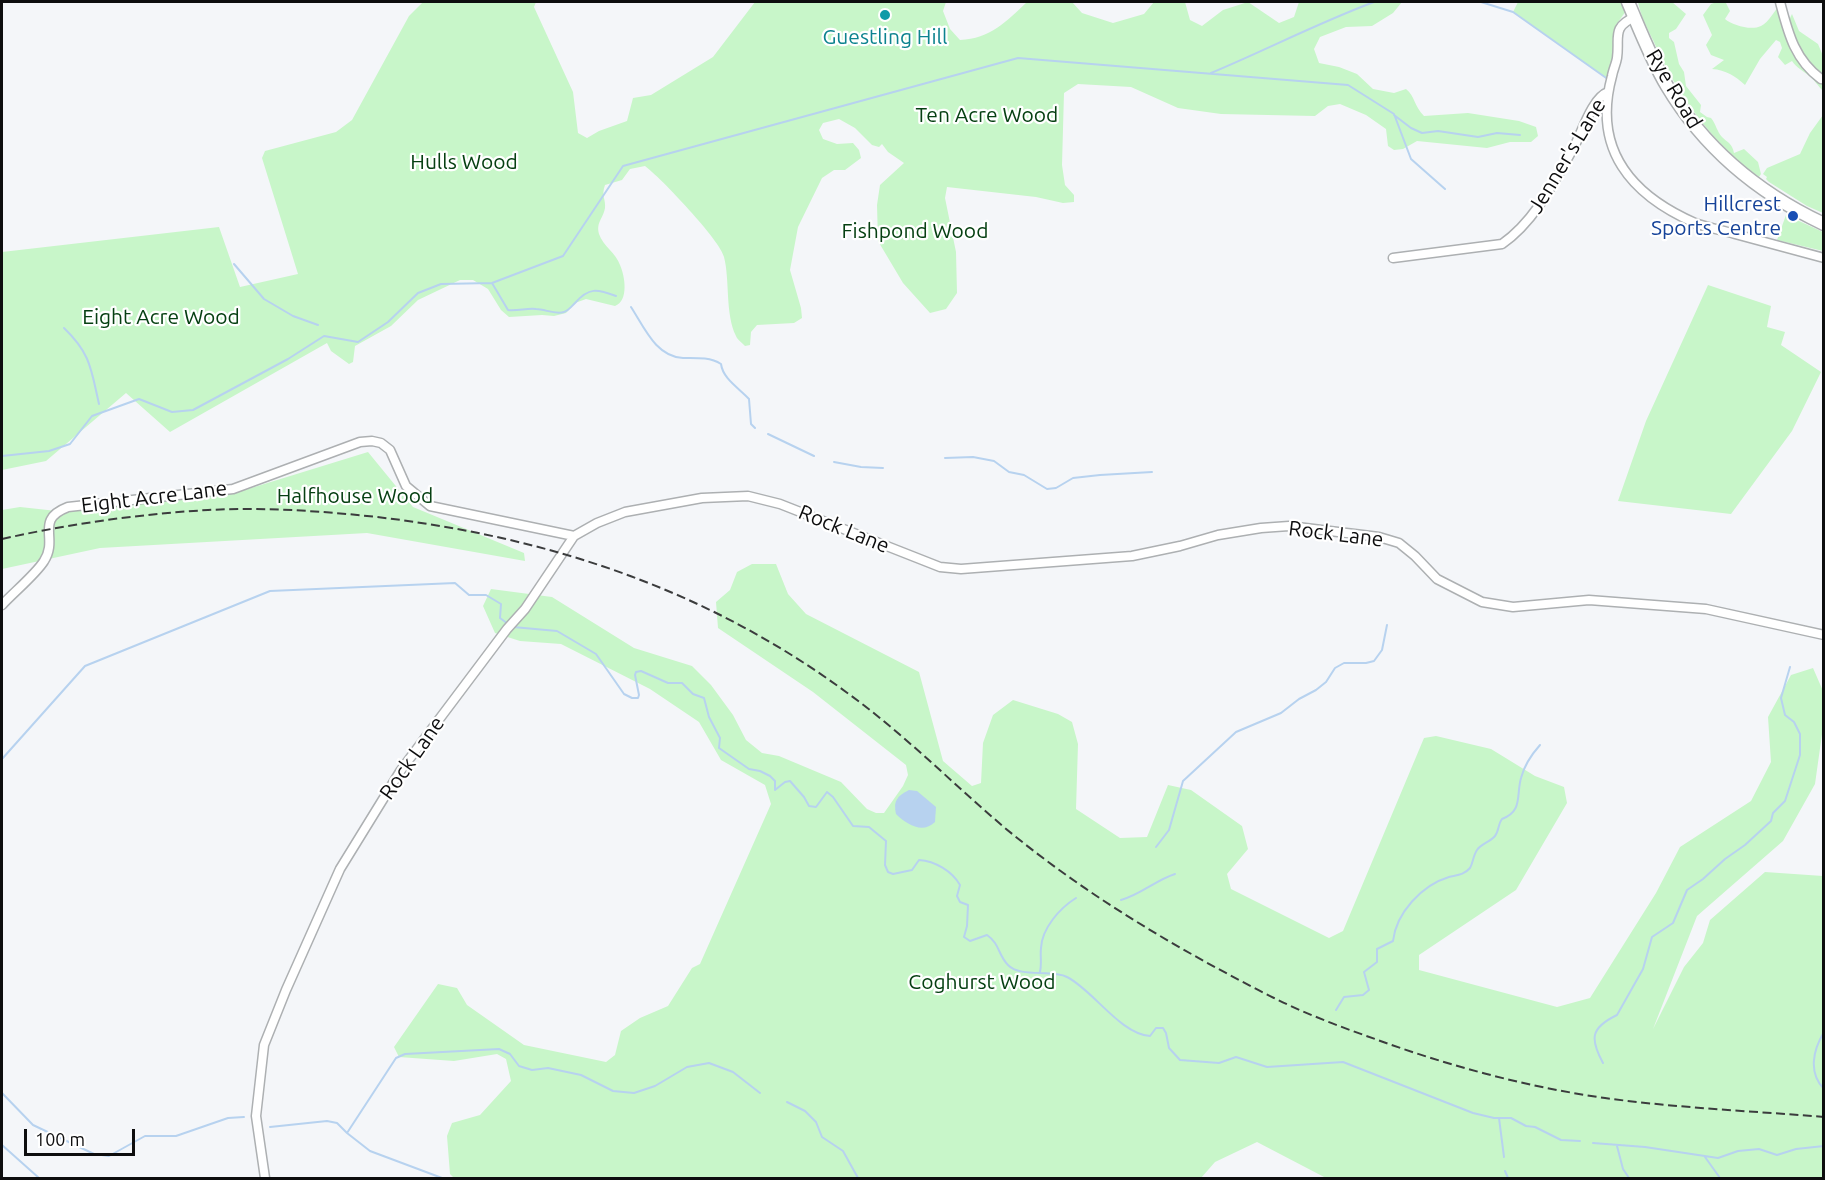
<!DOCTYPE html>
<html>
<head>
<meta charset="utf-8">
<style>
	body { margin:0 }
	#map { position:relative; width:1825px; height:1180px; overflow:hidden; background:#f4f6f9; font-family:Ubuntu,sans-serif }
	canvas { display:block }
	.frame { position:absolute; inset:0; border:3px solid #0d0d0e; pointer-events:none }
	.scale { position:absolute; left:24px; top:1129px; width:111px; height:27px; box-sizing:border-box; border:3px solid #0d0d0e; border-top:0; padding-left:8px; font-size:18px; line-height:21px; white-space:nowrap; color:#0d0d0e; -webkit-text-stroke:4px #fff; paint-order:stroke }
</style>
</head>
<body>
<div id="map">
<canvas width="1825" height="1180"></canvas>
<div class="frame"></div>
<div class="scale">100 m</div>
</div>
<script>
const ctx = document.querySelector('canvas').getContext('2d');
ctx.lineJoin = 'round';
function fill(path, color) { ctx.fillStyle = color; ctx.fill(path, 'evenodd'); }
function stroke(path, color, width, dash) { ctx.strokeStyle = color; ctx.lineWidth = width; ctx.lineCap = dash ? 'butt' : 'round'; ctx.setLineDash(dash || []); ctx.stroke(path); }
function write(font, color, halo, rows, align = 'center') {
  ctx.font = font + ' Ubuntu,sans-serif'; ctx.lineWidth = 4.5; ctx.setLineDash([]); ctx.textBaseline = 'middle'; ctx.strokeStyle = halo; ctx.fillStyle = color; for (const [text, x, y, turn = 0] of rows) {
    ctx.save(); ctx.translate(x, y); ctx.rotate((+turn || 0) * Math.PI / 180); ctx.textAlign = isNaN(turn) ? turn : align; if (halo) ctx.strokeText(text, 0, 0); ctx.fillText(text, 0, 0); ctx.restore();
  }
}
const green = new Path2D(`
	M423 2H536L534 7 573 92 578 133 587 138 599 131 627 121 633 98 651 95 713 57 755 2H946L943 11 950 29 960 40C990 39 1007 21 1027 2H1072L1082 13 1113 23 1144 14 1154 2H1185L1190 20 1202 26 1223 10 1248 2 1279 23 1294 17 1299 2H1402L1393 13 1372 26 1346 27 1320 37 1314 49 1319 63 1339 67 1357 74 1373 89 1394 93 1406 89C1415 96 1414 106 1424 116L1468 113 1519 121 1536 127 1538 136 1531 142H1510L1487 148 1417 141 1403 149 1394 150 1388 146 1386 129 1366 115 1340 104 1328 106 1315 116 1221 114 1178 108 1131 87 1078 84 1064 93 1062 165 1065 185 1074 195V202L1063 203 1036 197 947 187 945 198 956 252 957 293 946 309 930 313 903 283 878 241 877 205 880 185 904 163 888 152 882 144 879 147 872 145 855 128 839 119 823 123 819 130 823 139 837 144 853 143 859 150 861 158 845 170H834L822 178 798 227 790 270 801 308 802 318 794 323 757 325 751 332 750 345 745 346C742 343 737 339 736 336 725 314 730 280 724 257 721 241 660 177 645 166L630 169 622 180 605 185C601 196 606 199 605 208 603 219 596 222 599 234 603 246 616 253 620 265 625 276 629 301 615 306L586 299 575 303 566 313 554 316 542 315 509 317 501 310 488 289 473 280H460L418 300 391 326 355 346 353 362 349 364 331 351 327 343 170 432 126 393 46 461 2 470V252L219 227 240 287 298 274 262 158 265 151 336 132 352 120 409 16Z
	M1518 2H1622L1626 11 1616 25 1613 34 1614 51 1609 80 1513 12Z
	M1638 2H1672L1686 14 1676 29 1669 33V38L1674 42 1679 64 1684 72 1686 86 1701 105 1700 112 1707 117 1711 118C1716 124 1717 132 1722 137 1728 143 1732 143 1734 153L1744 149 1758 162 1761 174 1759 177C1711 142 1677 95 1653 40 1647 28 1640 14 1638 2Z
	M1717 2 1726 3 1730 11 1725 19C1732 25 1751 31 1761 26 1769 22 1774 11 1780 5L1786 26 1792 14 1799 31 1818 44 1823 56V91C1818 86 1814 79 1808 75 1802 70 1797 68 1792 61L1785 65 1778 57 1782 48 1780 42 1776 40 1760 59 1745 85C1735 76 1726 70 1712 69L1724 60 1711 55 1706 45 1712 35 1703 15 1711 4Z
	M1823 115V213L1807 206 1769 182 1766 179 1767 177 1763 174 1767 168 1800 154 1810 133Z
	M1786 215 1823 232V251L1777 240Z
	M1708 285 1771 306 1767 327 1785 332 1781 345 1821 372 1792 431 1731 514 1618 501 1646 421Z
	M368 452 413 507 524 553 525 561 367 533 100 548 2 569V510L20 507 66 512 235 493Z
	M752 564H776L788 594 806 614 919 672 943 761 972 786 981 783 983 743 993 715 1013 700 1058 714 1072 722 1078 744 1076 809 1120 838 1147 837 1168 785 1191 790 1242 826 1248 849 1227 874 1231 889 1329 938 1343 931 1424 738 1436 736 1491 749 1535 776 1564 787 1567 803 1516 890 1419 955V970L1557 1007 1590 998 1656 893 1680 847 1751 801 1771 762 1768 717 1791 675 1813 668 1823 691V727L1815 784 1783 841 1697 916 1653 1029 1684 967 1703 943 1710 920 1765 872 1823 876V1178H1326L1257 1142 1215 1162 1201 1178H454L450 1174 447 1136 452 1123 480 1115 511 1081 506 1059 497 1054 454 1061 399 1057 394 1047 438 984 457 988 467 1005 524 1045 606 1062 615 1055 621 1031 640 1018 668 1006 692 968 700 964 771 804 765 785 721 760 699 722 650 689 561 644 520 641 495 633 483 606 491 589 552 597 634 648 692 666 711 685 733 715 746 740 762 753 779 756 841 782 867 809 876 813H884L903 786 908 775 906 765 813 692 718 628 716 602 730 590 737 572Z`);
const water = new Path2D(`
	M909 790 917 791 936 807 935 822C923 834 907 825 896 814 893 801 897 796 909 790Z`);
const stream = new Path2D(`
	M1481 2 1513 12 1609 80
	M1211 73C1266 50 1318 23 1374 2
	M1394 115 1411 128 1422 133 1438 131 1478 137 1497 133 1520 135
	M234 264 264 299 293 316 318 325
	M492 283 508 310C518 311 527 308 536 309 545 309 555 315 564 312 568 311 572 306 575 303 589 287 597 289 616 296
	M631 307C644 327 656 357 683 358 696 358 710 357 721 364 723 379 739 388 749 399L751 424 755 428
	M64 328C91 354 91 369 99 404
	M768 434 814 456
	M2 456 49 451 70 444 92 416 139 399 172 412 193 410 288 359 324 336 358 342 388 322 418 293 441 284 492 283 563 256 623 166 1018 58 1348 85 1394 114 1411 159 1445 189
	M945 458 973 457 994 461 1009 472 1024 475 1047 489 1056 488 1073 478 1100 475 1152 472
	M834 462 861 467 883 468
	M513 627 557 631 596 654 624 694 632 698H638L639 695 635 675 636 672 641 671 668 683H682L693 694 704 698 709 717 720 738 719 748 749 769 760 771 770 776 775 781V790L785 782 790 781 804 797 809 806 816 807 827 792 833 797 853 826 869 827 886 841 885 865 888 872 893 874 912 870 919 860C935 861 952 871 960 885L957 896 960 902 968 905 967 926 964 937 970 941 987 935C1000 944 998 955 1008 965 1020 978 1052 969 1067 977 1093 990 1120 1034 1150 1036L1156 1028H1163L1166 1033 1169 1048 1180 1060 1219 1063 1236 1057 1267 1067 1343 1062 1473 1113 1494 1118H1511L1526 1126 1535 1127 1561 1140 1580 1141
	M2 759 85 666 270 591 455 583 469 595H486L501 604 500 618 508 624
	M1156 847 1169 830 1183 781 1236 732 1281 713 1299 699 1316 690 1326 682 1335 668 1344 663H1366L1374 661 1382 650 1387 625
	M1121 900C1140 895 1156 880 1175 874
	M1040 972C1042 963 1040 956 1041 948 1042 928 1060 908 1076 898
	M1336 1010 1344 997 1363 995 1369 990 1364 972 1377 962V949L1393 941C1396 913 1422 885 1449 877 1457 875 1464 875 1470 868 1473 863 1473 856 1477 850 1481 844 1490 842 1495 836 1499 831 1498 824 1502 819 1523 811 1516 796 1521 778 1524 766 1532 754 1540 745
	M1824 1032C1813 1050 1808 1073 1824 1089
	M1603 1063C1590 1039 1590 1028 1617 1015L1643 969 1652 937 1673 923 1687 890 1703 879 1725 859 1745 845 1771 821 1773 813 1785 801 1800 755V734L1794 722 1785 715 1781 698 1790 667
	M2 1093 33 1125 94 1154 109 1156 145 1136H176L228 1118 244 1117
	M787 1102 805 1111 816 1122 822 1137 843 1151 858 1178
	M1499 1118 1504 1157
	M270 1127 327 1121 337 1123 347 1133 370 1151 442 1178
	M347 1133 396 1058 405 1054 499 1049 510 1054 519 1066 532 1070 548 1068 581 1075 613 1091 634 1093 655 1086 687 1067 709 1063 733 1072 760 1093
	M1593 1143 1645 1147 1718 1158 1738 1151 1759 1149 1777 1155 1796 1149 1824 1146
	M2 1145 39 1178
	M1617 1146 1623 1169 1629 1178
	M1705 1157 1720 1178
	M1505 1171 1508 1178`);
const minor = new Path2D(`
	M1780 2C1788 32 1794 59 1821 79
	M1635 17C1611 27 1620 38 1617 58 1616 64 1613 70 1612 76 1592 149 1631 195 1695 223 1708 228 1722 230 1735 234 1765 242 1794 250 1824 258
	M1393 258 1502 244C1535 221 1554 182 1574 147 1582 132 1592 98 1608 92
	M2 605C13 593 36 574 44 561 59 538 34 520 68 507L233 489 360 442 372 441 381 443 390 450 406 486 430 506 574 536
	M265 1178 256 1116 264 1045 286 990 340 869 401 770 507 629 525 609 574 536 597 523 625 512 702 498 748 496 780 504 940 567 961 569 1132 556 1180 546 1218 535 1261 528 1289 526 1379 537 1399 543 1415 556 1437 579 1482 602 1513 607 1589 600 1706 609 1824 635`);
const highway = new Path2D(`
	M1628 2C1640 30 1651 59 1667 86 1704 148 1758 193 1824 224`);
const rail = new Path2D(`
	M2 539C69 524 139 514 208 510 264 507 321 511 377 517 548 537 706 589 846 692 903 733 952 783 1005 828 1087 896 1179 950 1274 998 1306 1014 1341 1027 1375 1039 1449 1066 1527 1087 1605 1098 1677 1108 1752 1111 1824 1117`);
const markers = [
	[885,15,6,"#0f9aa8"],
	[1793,216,6,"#1a4fb4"]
];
const cultureNames = [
	["Guestling Hill",885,37]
];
const streetNames = [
	["Rye Road",1674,89,59],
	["Jenner's Lane",1567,156,-59],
	["Eight Acre Lane",154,497,-7],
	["Rock Lane",844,529,22],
	["Rock Lane",1336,534,7],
	["Rock Lane",412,758,-55]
];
const parkNames = [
	["Ten Acre Wood",987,115],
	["Hulls Wood",464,162],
	["Fishpond Wood",915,231],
	["Eight Acre Wood",161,317],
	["Halfhouse Wood",355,496],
	["Coghurst Wood",982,982]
];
const transitNames = [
	["Hillcrest",1781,204],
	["Sports Centre",1781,228]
];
fill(green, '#c8f6c9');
fill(water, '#b7d2ef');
stroke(stream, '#b7d2ef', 2);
stroke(minor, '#adb0b2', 11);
stroke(highway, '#adb0b2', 15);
stroke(minor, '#fff', 8);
stroke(highway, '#fff', 12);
stroke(rail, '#3b3c3d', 2, [9, 4.5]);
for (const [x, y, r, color] of markers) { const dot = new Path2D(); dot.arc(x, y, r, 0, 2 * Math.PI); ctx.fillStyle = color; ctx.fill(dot); stroke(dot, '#fff', 2); }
write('21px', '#0d838f', '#fff', cultureNames);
write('21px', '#0d0d0e', '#fff', streetNames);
write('21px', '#064012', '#fff', parkNames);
write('21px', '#164399', '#fff', transitNames, 'right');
</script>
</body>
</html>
